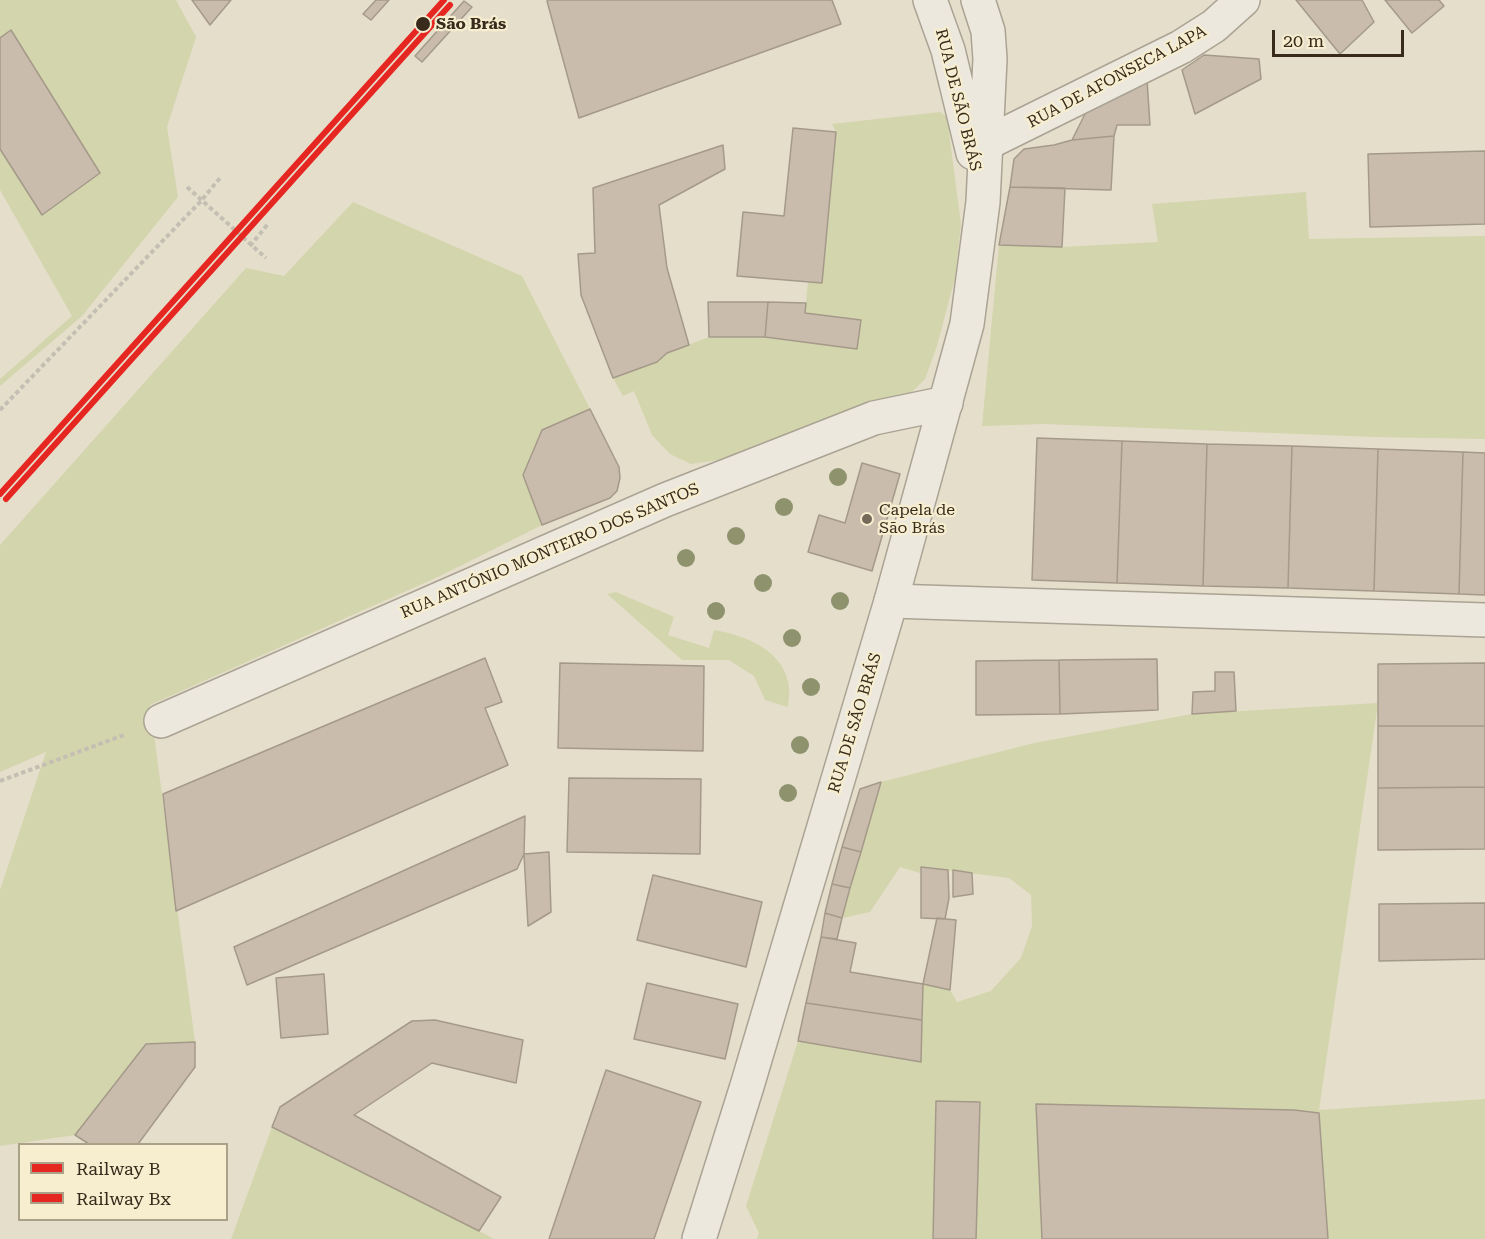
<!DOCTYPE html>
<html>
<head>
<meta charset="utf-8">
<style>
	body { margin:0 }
	#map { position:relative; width:1485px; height:1239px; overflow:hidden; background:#e5decb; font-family:"Roboto Serif",serif }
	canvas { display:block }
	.legend { position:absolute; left:18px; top:1143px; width:210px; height:78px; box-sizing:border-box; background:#f7eed0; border:2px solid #aba088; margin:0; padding:8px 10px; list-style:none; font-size:18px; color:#382b1c }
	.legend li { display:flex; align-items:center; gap:12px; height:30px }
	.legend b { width:30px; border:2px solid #aba088 }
	.scale { position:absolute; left:1272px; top:30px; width:132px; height:27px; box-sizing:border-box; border:3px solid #382b1c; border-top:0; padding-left:8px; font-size:18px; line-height:21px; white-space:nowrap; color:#382b1c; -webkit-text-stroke:4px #f7eed0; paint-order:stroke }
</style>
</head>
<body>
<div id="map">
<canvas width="1485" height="1239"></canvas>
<ul class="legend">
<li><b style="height:8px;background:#e62621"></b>Railway B</li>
<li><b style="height:8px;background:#e62621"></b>Railway Bx</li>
</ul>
<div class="scale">20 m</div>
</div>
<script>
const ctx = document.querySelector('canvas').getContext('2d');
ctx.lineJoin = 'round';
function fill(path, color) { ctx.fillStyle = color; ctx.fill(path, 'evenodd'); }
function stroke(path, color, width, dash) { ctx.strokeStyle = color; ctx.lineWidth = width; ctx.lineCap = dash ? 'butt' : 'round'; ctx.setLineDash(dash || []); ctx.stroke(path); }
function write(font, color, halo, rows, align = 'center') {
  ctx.font = font + ' "Roboto Serif",serif'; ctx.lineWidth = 4.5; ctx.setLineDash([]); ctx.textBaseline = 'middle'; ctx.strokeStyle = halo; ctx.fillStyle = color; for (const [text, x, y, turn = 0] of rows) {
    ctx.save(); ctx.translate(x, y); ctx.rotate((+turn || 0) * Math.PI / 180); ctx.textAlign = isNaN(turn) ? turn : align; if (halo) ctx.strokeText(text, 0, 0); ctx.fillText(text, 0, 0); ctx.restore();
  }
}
const green = new Path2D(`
	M0 0H176L196 37 167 127 178 197 82 316 0 386V379L72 316 0 190V149L42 215 100 173 11 31 0 38Z
	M940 112 947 117 961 224 955 278 937 346 925 379 902 402 725 459 691 464 670 454 652 435 634 391 623 396 613 378 657 362 667 353 709 337H765L805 313 808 282 822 283 836 132 832 124Z
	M1306 192 1309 239 1485 236V439L1375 437 1044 424 982 426 999 245 1062 247 1158 242 1152 204Z
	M353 202 522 276 590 409 542 430 523 475 542 525 440 576 150 705 195 1042 146 1045 75 1135 0 1146V890L46 752 0 772V545L246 268 284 276Z
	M616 592 674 617 668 635 709 648 714 630C745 635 786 651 789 688 790 694 788 701 788 707L765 700 754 676 729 660H682L607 594Z
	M1378 703 1319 1110 1485 1099V1239H1328L1037 1104 1042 1239H757L759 1233 746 1206 798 1041 921 1062 923 984 950 990 957 1002 991 991 1021 958 1032 926 1031 895 1009 878 921 867 920 873 900 867 870 912 842 918 881 782 1034 743 1192 714Z
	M272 1127 479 1231 494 1239H231Z`);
const building = new Path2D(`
	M192 0H231L210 25Z
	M376 0H389L371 20 363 14Z
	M548 0H832L841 24 579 118 547 1Z
	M1296 0H1362L1374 22 1340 54Z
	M1385 0H1439L1444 6 1412 33Z
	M464 1 472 7 422 62 415 56Z
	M11 30 100 173 42 215 0 149V38Z
	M1204 55 1259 59 1261 79 1195 114 1182 70Z
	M1147 80 1150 125H1117L1114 136 1072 140 1087 110Z
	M793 128 836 132 822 283 737 276 743 212 784 216Z
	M1114 136 1111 190 1010 187 1014 159 1024 149 1054 145 1072 140Z
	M723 145 725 169 659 205 667 268 689 345 667 353 657 362 613 378 581 295 578 254 595 253 593 188Z
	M1485 151V224L1370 227 1368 154Z
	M1010 187 1065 188 1062 247 999 245Z
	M708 302H768L765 337H709Z
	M768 302 806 303 805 313 861 320 857 349 765 337Z
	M590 409 619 467 620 478 617 491 610 498 542 525 523 475 542 430Z
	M1037 438 1122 441 1117 583 1032 580Z
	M1122 441 1207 444 1203 586 1117 583Z
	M1207 444 1292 446 1288 588 1203 586Z
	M1292 446 1378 449 1374 591 1288 588Z
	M1378 449 1463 452 1459 594 1374 591Z
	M1463 452 1485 453V595L1459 594Z
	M862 463 900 474 872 571 808 552 819 515 845 523Z
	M485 658 502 702 485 708 508 765 176 911 163 794Z
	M1157 659 1158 710 1060 714 1059 660Z
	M1059 660 1060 714 976 715V661Z
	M560 663 704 666 703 751 558 748Z
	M1485 663V726H1378V664Z
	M1215 672H1234L1236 711 1192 714 1193 692 1215 691Z
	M1378 726H1485V787L1378 788Z
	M569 778 701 779 700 854 567 852Z
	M881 782 861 852 842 847 860 789Z
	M1485 787V849L1378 850V788Z
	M525 816 524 854 517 869 247 985 234 947Z
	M842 847 861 852 850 888 832 884Z
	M549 852 551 912 528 926 524 854Z
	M921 867 948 870 949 898 945 919 921 918Z
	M953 870 972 873 973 894 953 897Z
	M653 875 762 902 746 967 637 940Z
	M832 884 850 888 842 918 825 913Z
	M1485 903V959L1379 961V904Z
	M825 913 842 918 837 939 821 937Z
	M937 918 956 920 950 990 923 984Z
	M821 937 856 943 850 972 923 984 922 1020 806 1003Z
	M324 974 328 1034 281 1038 276 978Z
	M647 983 738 1004 725 1059 634 1039Z
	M806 1003 922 1020 921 1062 798 1041Z
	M435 1020 523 1040 516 1083 432 1063 354 1115 501 1197 479 1231 272 1127 280 1107 412 1021Z
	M195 1042V1067L138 1144H89L75 1135 146 1044Z
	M606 1070 701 1102 654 1239H549Z
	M936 1101 980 1102 976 1239H933Z
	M1036 1104 1294 1110 1319 1113 1328 1239H1042Z`);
const path = new Path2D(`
	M187 187 266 258
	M250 246 268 224
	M0 410 201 201 220 178
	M0 781 124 735`);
const minor = new Path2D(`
	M985 144 1181 47 1214 26 1243 0
	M891 601 1485 620
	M161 721 665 500 874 418 946 403`);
const tertiary = new Path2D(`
	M930 0 948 50 973 153
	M699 1239 747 1086 891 601 967 324 983 202 990 59 988 31 978 0`);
const rail1 = new Path2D(`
	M0 494 444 0`);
const rail2 = new Path2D(`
	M6 499 450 5`);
const trees = [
	[838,477],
	[784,507],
	[736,536],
	[686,558],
	[763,583],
	[840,601],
	[716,611],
	[792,638],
	[811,687],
	[800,745],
	[788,793]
];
const markers = [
	[423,24,8,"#382b1c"],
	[867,519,6,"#756a59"]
];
const stopNames = [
	["São Brás",436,24]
];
const streetNames = [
	["RUA DE AFONSECA LAPA",1117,77,-28],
	["RUA DE SÃO BRÁS",958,100,76],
	["RUA ANTÓNIO MONTEIRO DOS SANTOS",550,551,-23],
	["RUA DE SÃO BRÁS",855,723,-73]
];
const poiNames = [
	["Capela de",879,510],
	["São Brás",879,528]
];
fill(green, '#d3d5ac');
fill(building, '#c9bcac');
stroke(building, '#a59a8a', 1.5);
stroke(minor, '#aaa394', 36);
stroke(tertiary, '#aaa394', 36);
stroke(path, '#c5bfb3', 4, [4.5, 3]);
stroke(minor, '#ece8dd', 33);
stroke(tertiary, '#ece8dd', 33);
stroke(rail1, '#e62621', 6);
stroke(rail2, '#e62621', 6);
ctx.fillStyle = '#8e936e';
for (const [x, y] of trees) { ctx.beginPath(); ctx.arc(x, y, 9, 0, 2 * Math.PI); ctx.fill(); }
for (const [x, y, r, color] of markers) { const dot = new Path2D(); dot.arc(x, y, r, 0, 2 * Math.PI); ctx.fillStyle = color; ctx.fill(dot); stroke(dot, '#f7eed0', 2); }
write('bold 16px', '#382b1c', '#f7eed0', stopNames, 'left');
write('16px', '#382b1c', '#f7eed0', streetNames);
write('16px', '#382b1c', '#f7eed0', poiNames, 'left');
</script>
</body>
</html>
